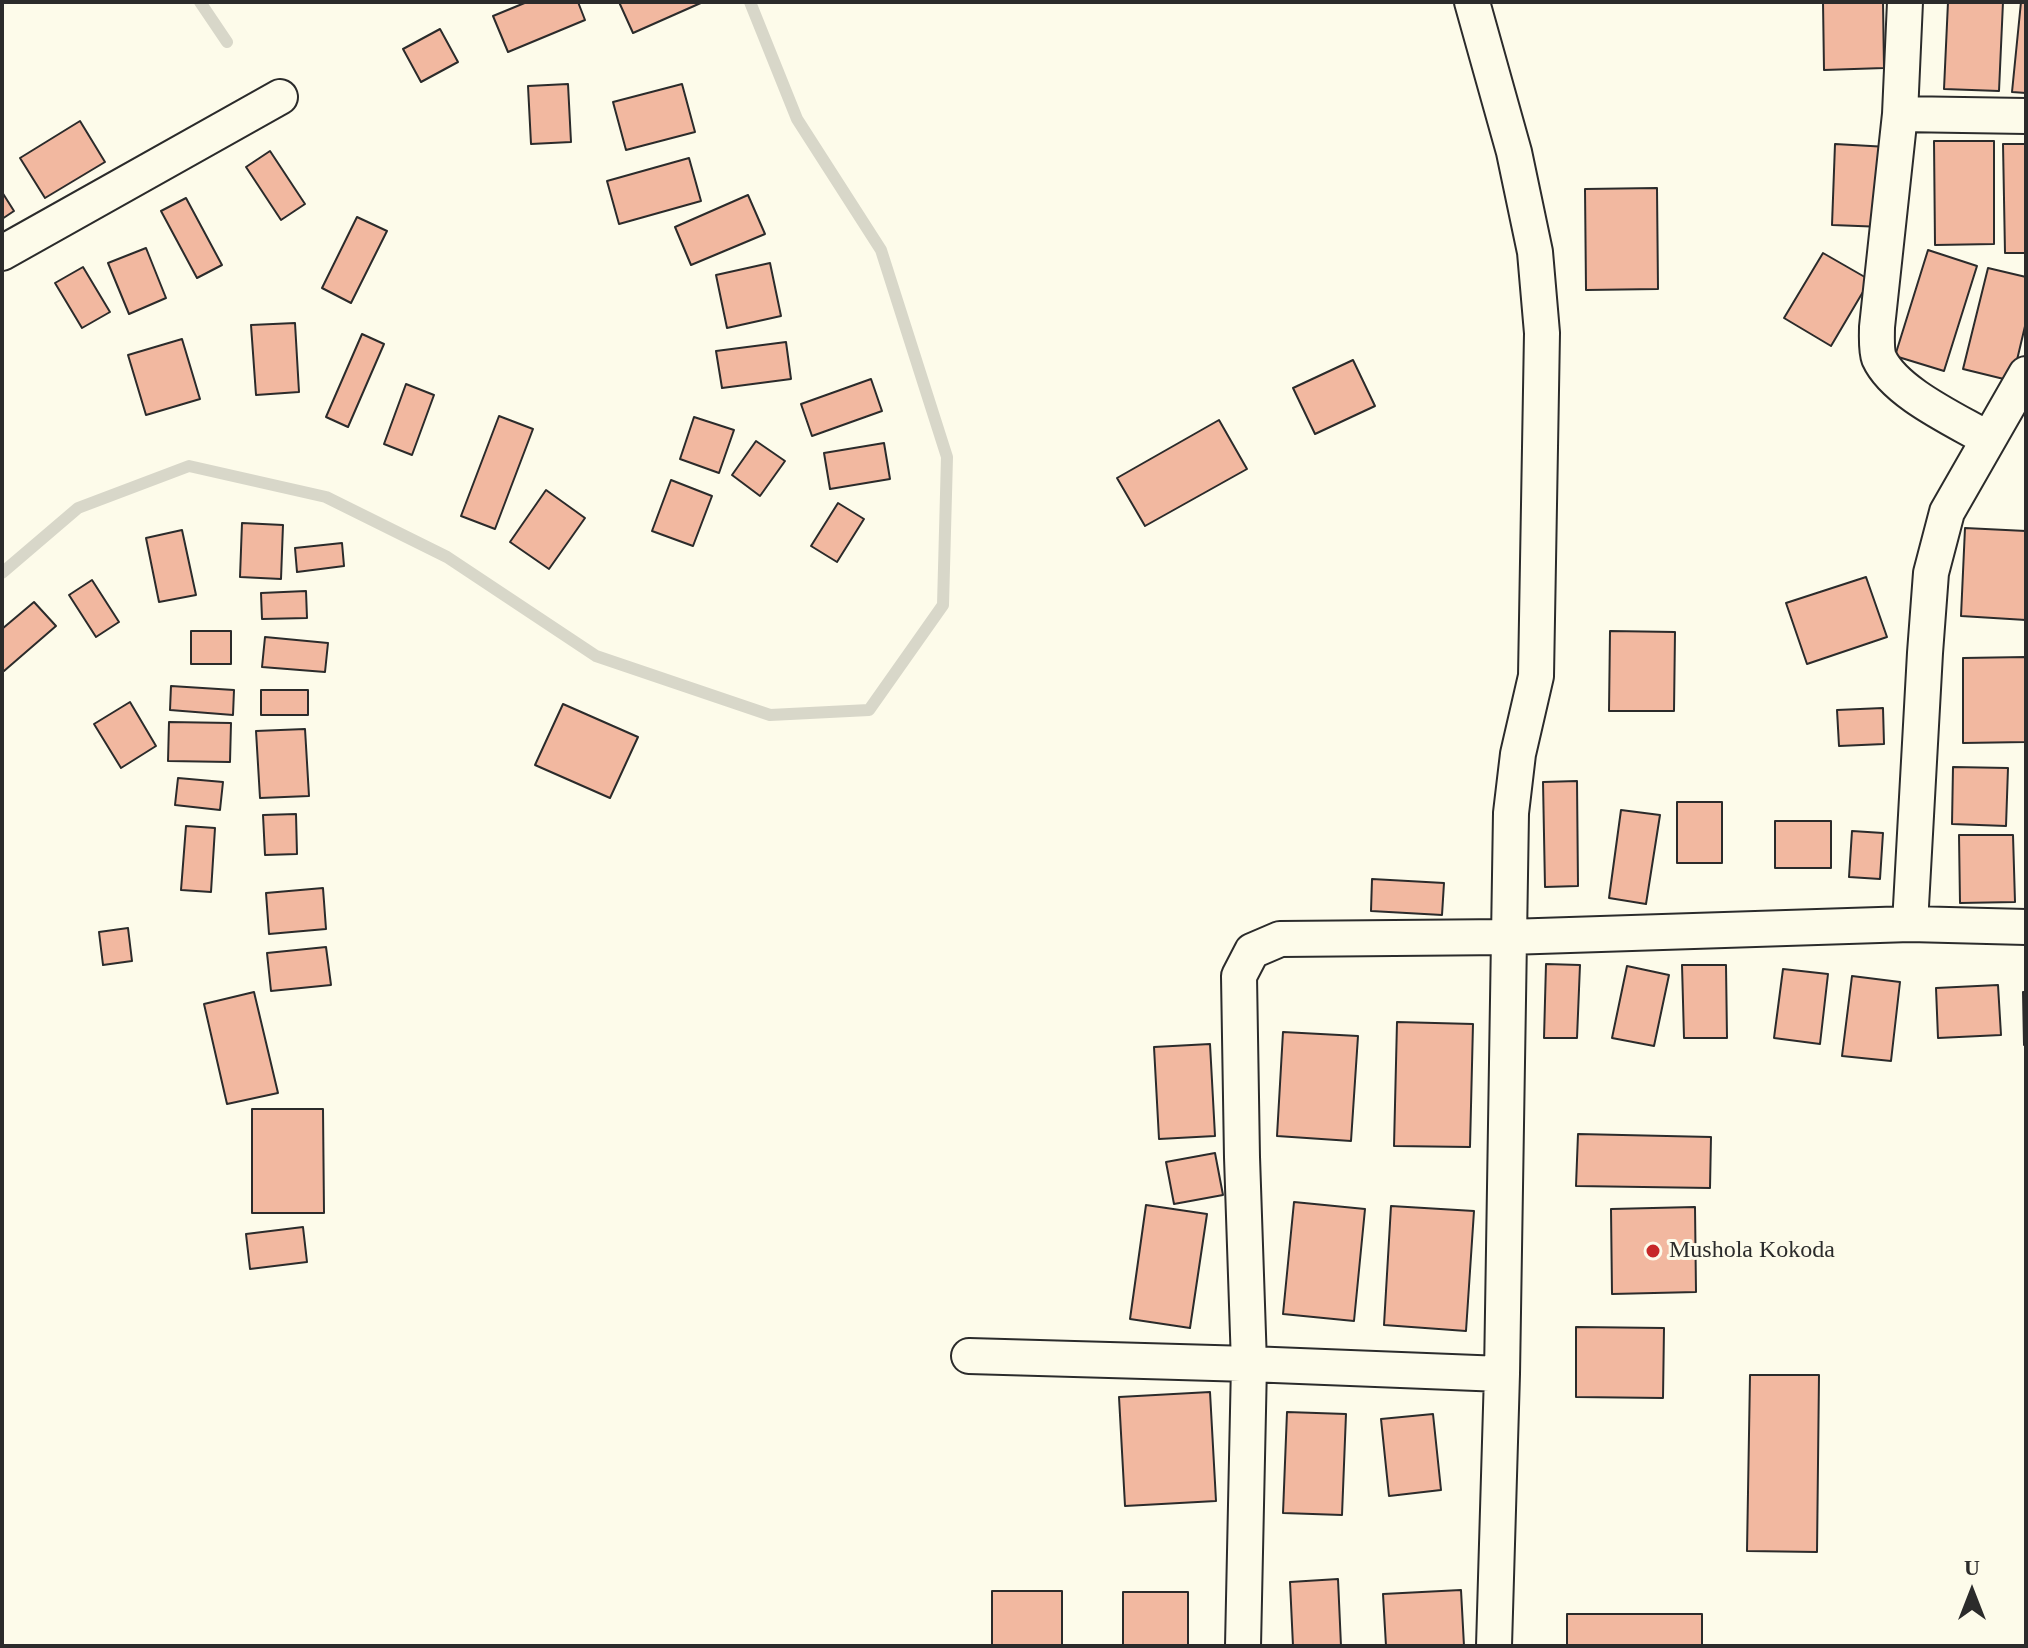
<!DOCTYPE html>
<html>
<head>
<meta charset="utf-8">
<style>
	body { margin:0 }
	#map { position:relative; width:2028px; height:1648px; overflow:hidden; background:#fdfbea; font-family:Georgia,serif }
	canvas { display:block }
	.frame { position:absolute; inset:0; border:4px solid #2b2b2b; pointer-events:none }
	.north { position:absolute; left:1932px; top:1552px; width:80px; height:80px; -webkit-text-stroke:6px #fdfbea; paint-order:stroke; rotate:0deg; font-size:22px; font-weight:700; line-height:32px; text-align:center; color:#2b2b2b }
	.north::after { content:''; display:block; margin:auto; width:28px; height:36px; background:#2b2b2b; clip-path:polygon(50% 0,100% 100%,50% 72%,0 100%) }
</style>
</head>
<body>
<div id="map">
<canvas width="2028" height="1648"></canvas>
<div class="frame"></div>
<div class="north">U</div>
</div>
<script>
const ctx = document.querySelector('canvas').getContext('2d');
ctx.lineJoin = 'round';
function stroke(path, color, width, dash) { ctx.strokeStyle = color; ctx.lineWidth = width; ctx.lineCap = dash ? 'butt' : 'round'; ctx.setLineDash(dash || []); ctx.stroke(path); }
function fill(path, color) { ctx.fillStyle = color; ctx.fill(path, 'evenodd'); }
function write(font, color, halo, rows, align = 'center') {
  ctx.font = font + ' Georgia,serif'; ctx.lineWidth = 6; ctx.setLineDash([]); ctx.textBaseline = 'middle'; ctx.strokeStyle = halo; ctx.fillStyle = color; for (const [text, x, y, turn = 0] of rows) {
    ctx.save(); ctx.translate(x, y); ctx.rotate((+turn || 0) * Math.PI / 180); ctx.textAlign = isNaN(turn) ? turn : align; if (halo) ctx.strokeText(text, 0, 0); ctx.fillText(text, 0, 0); ctx.restore();
  }
}
const stream = new Path2D(`
	M200 2 227 42
	M2 573 78 508 189 466 326 497 447 557 596 656 770 715 869 710 943 605 947 457 881 250 797 119 750 2`);
const building = new Path2D(`
	M527 2H578L585 20 508 52 493 16Z
	M619 2H703L633 33Z
	M1823 2H1883L1884 68 1824 70Z
	M1948 2H2003L1999 91 1944 89Z
	M2021 2H2026V93L2012 92Z
	M440 29 458 62 421 82 403 49Z
	M568 84 571 142 531 144 528 86Z
	M682 84 695 132 626 150 613 102Z
	M80 121 105 162 45 198 20 158Z
	M1934 141H1994V244L1935 245Z
	M1835 144 1888 147 1884 227 1832 225Z
	M2003 144H2026V253H2005Z
	M270 151 305 204 281 220 246 167Z
	M689 158 701 201 619 224 607 181Z
	M1657 188 1658 289 1586 290 1585 189Z
	M2 192 14 211 2 219Z
	M748 195 765 234 691 265 675 227Z
	M186 198 222 265 197 278 161 211Z
	M357 217 387 231 351 303 322 288Z
	M146 248 166 298 129 314 108 263Z
	M1928 250 1977 266 1944 371 1895 356Z
	M1823 253 1870 280 1831 346 1784 318Z
	M770 263 781 316 727 328 716 275Z
	M83 267 110 312 82 328 55 283Z
	M1988 268 2026 277V322L2012 381 1963 369Z
	M295 323 299 392 256 395 251 325Z
	M362 334 384 344 348 427 326 417Z
	M182 339 200 399 146 415 128 355Z
	M786 342 791 379 722 388 716 351Z
	M1353 360 1375 406 1315 434 1293 388Z
	M871 379 882 411 812 436 801 404Z
	M406 384 434 395 412 455 384 444Z
	M499 416 533 429 495 529 461 516Z
	M694 417 734 430 719 473 680 459Z
	M1219 420 1247 469 1145 526 1117 478Z
	M756 441 785 461 760 496 732 475Z
	M884 443 890 479 830 489 824 453Z
	M671 480 712 496 693 546 652 531Z
	M546 490 585 518 549 569 510 542Z
	M838 503 864 519 837 562 811 546Z
	M242 523 283 525 281 579 240 577Z
	M1965 528 2026 531V620L1961 616Z
	M182 530 196 595 159 602 146 538Z
	M342 543 344 566 297 572 295 548Z
	M1866 577 1887 637 1807 664 1786 603Z
	M92 580 119 622 96 637 69 595Z
	M306 591 307 618 262 619 261 593Z
	M34 602 56 626 4 671 2 669V629Z
	M191 631H231V664H191Z
	M1610 631 1675 632 1674 711H1609Z
	M265 637 328 643 325 672 262 667Z
	M2026 657V742L1963 743V658Z
	M171 686 234 690 233 715 170 710Z
	M261 690H308V715H261Z
	M130 702 156 746 121 768 94 724Z
	M563 704 638 737 610 798 535 765Z
	M1883 708 1884 744 1839 746 1837 710Z
	M169 722 231 723 230 762 168 761Z
	M305 729 309 796 260 798 256 731Z
	M1953 767 2008 768 2006 826 1952 824Z
	M178 778 223 782 220 810 175 805Z
	M1577 781 1578 886 1545 887 1543 782Z
	M1677 802H1722V863H1677Z
	M1621 810 1660 815 1646 904 1609 898Z
	M296 814 297 854 265 855 263 815Z
	M1775 821H1831V868H1775Z
	M186 826 215 828 211 892 181 890Z
	M1852 831 1883 833 1880 879 1849 877Z
	M1959 835H2013L2015 902 1960 903Z
	M1372 879 1444 883 1442 915 1371 911Z
	M323 888 326 929 269 934 266 893Z
	M128 928 132 961 103 965 99 932Z
	M326 947 331 985 271 991 267 953Z
	M1546 964 1580 965 1577 1038H1544Z
	M1682 965H1726L1727 1038H1684Z
	M1627 966 1669 975 1654 1046 1612 1038Z
	M1783 969 1828 974 1820 1044 1774 1038Z
	M1852 976 1900 982 1891 1061 1842 1056Z
	M1998 985 2001 1035 1938 1038 1936 988Z
	M254 992 278 1093 227 1104 204 1004Z
	M2023 992H2026V1045H2024Z
	M1397 1022 1473 1024 1470 1147 1394 1146Z
	M1283 1032 1358 1036 1351 1141 1277 1136Z
	M1210 1044 1215 1136 1159 1139 1154 1047Z
	M252 1109H323L324 1213H252Z
	M1578 1134 1711 1137 1710 1188 1576 1186Z
	M1215 1153 1223 1195 1174 1204 1166 1162Z
	M1294 1202 1365 1209 1354 1321 1283 1314Z
	M1146 1205 1207 1214 1190 1328 1130 1319Z
	M1391 1206 1474 1211 1466 1331 1384 1325Z
	M1695 1207 1696 1292 1612 1294 1611 1209Z
	M303 1227 307 1262 250 1269 246 1234Z
	M1576 1327 1664 1328 1663 1398 1576 1397Z
	M1750 1375H1819L1817 1552 1747 1551Z
	M1210 1392 1216 1501 1125 1506 1119 1397Z
	M1287 1412 1346 1414 1342 1515 1283 1513Z
	M1433 1414 1441 1490 1389 1496 1381 1419Z
	M1338 1579 1341 1646H1293L1290 1582Z
	M1461 1590 1464 1646H1386L1383 1594Z
	M992 1591H1062V1646H992Z
	M1123 1592H1188V1646H1123Z
	M1567 1614H1702V1646H1567Z`);
const minor = new Path2D(`
	M1472 2 1514 152 1535 252 1542 333 1536 676 1518 754 1511 813 1502 1374 1494 1646
	M1905 2 1900 114 1877 327C1877 336 1876 350 1879 358 1895 393 1956 420 1988 439
	M1900 114 2026 116
	M2 253 280 97
	M1910 924 1925 653 1931 573 1947 512 2026 374
	M969 1356 1249 1364 1502 1374
	M1243 1646 1249 1364 1242 1157 1239 976 1252 951 1280 939 1508 937 1910 924 2026 927`);
const markers = [
	[1653,1251,8,"#c62828"]
];
const poiNames = [
	["Mushola Kokoda",1669,1251]
];
stroke(stream, '#d8d7c9', 12);
fill(building, '#f2b8a0');
stroke(building, '#2b2b2b', 2);
stroke(minor, '#2b2b2b', 38);
stroke(minor, '#fdfbea', 34);
for (const [x, y, r, color] of markers) { const dot = new Path2D(); dot.arc(x, y, r, 0, 2 * Math.PI); ctx.fillStyle = color; ctx.fill(dot); stroke(dot, '#fdfbea', 3); }
write('24px', '#2b2b2b', '#fdfbea', poiNames, 'left');
</script>
</body>
</html>
